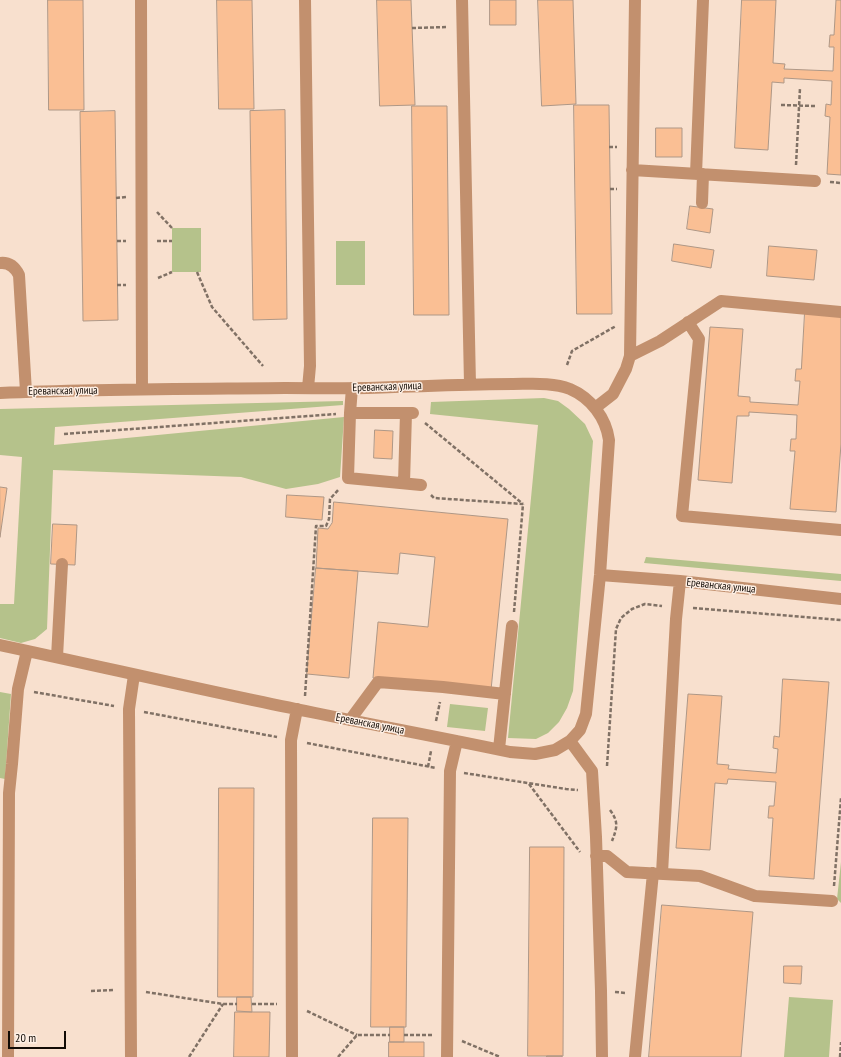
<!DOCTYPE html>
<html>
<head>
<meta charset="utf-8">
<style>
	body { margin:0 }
	#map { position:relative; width:841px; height:1057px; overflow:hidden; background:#f8e0ce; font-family:"PT Sans Narrow",sans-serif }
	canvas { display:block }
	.scale { position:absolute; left:8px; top:1031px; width:58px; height:18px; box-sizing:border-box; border:2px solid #120b05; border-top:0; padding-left:5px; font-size:12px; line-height:14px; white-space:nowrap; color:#120b05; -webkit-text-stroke:3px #feefe4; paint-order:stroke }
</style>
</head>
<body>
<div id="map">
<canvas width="841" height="1057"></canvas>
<div class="scale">20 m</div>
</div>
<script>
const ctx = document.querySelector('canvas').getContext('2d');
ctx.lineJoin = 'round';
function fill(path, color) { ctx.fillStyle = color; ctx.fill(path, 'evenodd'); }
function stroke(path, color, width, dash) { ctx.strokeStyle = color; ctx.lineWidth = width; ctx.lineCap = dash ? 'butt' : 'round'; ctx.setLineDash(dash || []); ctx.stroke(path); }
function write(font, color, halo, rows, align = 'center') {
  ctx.font = font + ' "PT Sans Narrow",sans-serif'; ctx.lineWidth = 3; ctx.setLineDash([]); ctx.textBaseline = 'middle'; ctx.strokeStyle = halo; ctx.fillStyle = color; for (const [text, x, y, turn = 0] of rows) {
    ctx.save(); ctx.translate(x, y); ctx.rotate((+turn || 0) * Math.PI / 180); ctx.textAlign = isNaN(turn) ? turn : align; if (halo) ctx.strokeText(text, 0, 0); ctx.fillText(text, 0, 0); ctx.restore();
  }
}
const green = new Path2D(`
	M172 228H201V272H172Z
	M336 241H365V285H336Z
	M544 398 558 401 569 409 585 424 593 441 573 691 567 708 559 722 548 733 536 739 508 738 538 425 430 414 431 402Z
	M343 401V405L55 427 54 445 344 417 340 477 318 484 286 489 241 477 53 470 47 629 35 639 21 643 0 638V604H14L22 457 0 455V409Z
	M646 557 841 574V581L644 563Z
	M0 692 11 694 5 779 0 778Z
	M450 704 488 708 485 731 447 727Z
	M841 862V903L837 899Z
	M789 997 833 1000 829 1057H784Z`);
const building = new Path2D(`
	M48 0H83L84 110H49Z
	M217 0H252L254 109H219Z
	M377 0H411L415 105 380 106Z
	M490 0H516V25H490Z
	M538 0H573L576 104 542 106Z
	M742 0H776L773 63 785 64 784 69 833 71 834 47H829L830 35H834L836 0H841V175L827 174 830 117 825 116 826 104 831 105 832 81 784 78V83L772 82 768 150 735 148Z
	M574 105H609L612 314H577Z
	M412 106H447L449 315H414Z
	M285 110 287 319 253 320 250 111Z
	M115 111 118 320 83 321 80 112Z
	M656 128H682V157H656Z
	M690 206 713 209 710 233 687 229Z
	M674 244 714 250 711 268 672 261Z
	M769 246 817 250 814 280 767 276Z
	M805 312 841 314V444L836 512 790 509 795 451H790L791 439H796L797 415 749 412V416H737L732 483 698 480 710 327 743 329 738 396 750 397V402L798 405 800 381H795L796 369H801Z
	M375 430 393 431 392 459 374 458Z
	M0 487 7 488 0 537Z
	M287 495 324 497 322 520 286 517Z
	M334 502 508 519 491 690 373 678 378 622 428 627 435 557 400 553 398 574 316 568 318 528 328 529 332 523Z
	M53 524 77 525 75 565 51 564Z
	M316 568 358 571 349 678 307 674Z
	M783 679 829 682 814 879 769 876 773 818H768L769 806H774L776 782 728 779 727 784 715 783 710 850 676 848 688 694 722 696 717 764 729 765 728 769 776 773 778 749 773 748 774 736 779 737Z
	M219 788H254L253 997H218Z
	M373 818H408L406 1027H371Z
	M530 847H564L563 1056H528Z
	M662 905 753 912 741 1057H649Z
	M784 966H802L801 984 784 983Z
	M237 997H251L252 1012 237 1011Z
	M235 1012H270L269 1057H234Z
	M390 1027H404V1042H390Z
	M389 1042H424V1057H389Z
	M547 1056H562V1057H547Z`);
const path = new Path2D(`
	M412 28 448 27
	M781 105 815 106
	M609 147H617
	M796 165 800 88
	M830 182 841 183
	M610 189H617
	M116 198 126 197
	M157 212 172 228
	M117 241H126
	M157 241H172
	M197 272 212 307 263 366
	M158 278 172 272
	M117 285H126
	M567 365 572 351 616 326
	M425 423 523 504
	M64 434 336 414
	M431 495 434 498 523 504
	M693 608 841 620
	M514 612 523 504
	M34 692 114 706
	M305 696 316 526H326L329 519 330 499 339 489
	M144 712 277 737
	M436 721 440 702
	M307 743 436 768
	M607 766 616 629 621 618 632 609 645 604 662 606
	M428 767 431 751
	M464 773 566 789 578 790
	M529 784 580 852
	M610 810C619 822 617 828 612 841
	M834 886 841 798
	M91 991 115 990
	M146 992 223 1004H237
	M615 992 626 993
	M252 1004H277
	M307 1011 357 1035
	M404 1035H432
	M462 1041 500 1057
	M189 1057 223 1004
	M338 1057 357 1035H390
	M840 1057 841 1042`);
const minor = new Path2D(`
	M141 0 142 389
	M305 0 310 366 308 388
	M462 0 470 384
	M632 170 815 181
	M696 174 703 0
	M702 203 703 174
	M0 263C9 262 15 267 19 275L26 392
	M688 322 699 339 682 516 841 530
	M630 356 660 341 721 301 841 312
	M352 388 350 413 348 478 421 485
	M0 393C95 389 190 389 285 388 322 388 358 389 394 387 434 386 473 384 513 384 531 384 552 382 570 389 591 398 606 418 609 440L600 575 586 714 580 730 570 741 555 750 535 754 510 752C439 737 368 724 296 709 197 689 99 666 0 645
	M595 408 613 394 626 369 630 356 635 0
	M350 413H413
	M404 483 406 413
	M600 575 680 581 841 599
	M57 657 62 564
	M350 720 378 682 443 687 505 694
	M570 741 592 771 596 837 601 991 602 1057
	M499 749 512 626
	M596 856H607L627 872 700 876 755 896 832 901
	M662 873 676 619 680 581
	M8 1057 9 793 12 764 18 689 27 651
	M131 1057 129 709 134 675
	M292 1057 291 740 297 709
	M447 1057 450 771 457 741
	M635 1057 653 873`);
const streetNames = [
	["Ереванская улица",387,387,-2],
	["Ереванская улица",63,391,-1],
	["Ереванская улица",721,586,6],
	["Ереванская улица",370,724,11]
];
fill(green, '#b5c28b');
fill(building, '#fabf94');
stroke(building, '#ae9786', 1);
stroke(path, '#807165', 2.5, [4, 2]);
stroke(minor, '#c2906e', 12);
write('11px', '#120b05', '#feefe4', streetNames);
</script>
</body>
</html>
